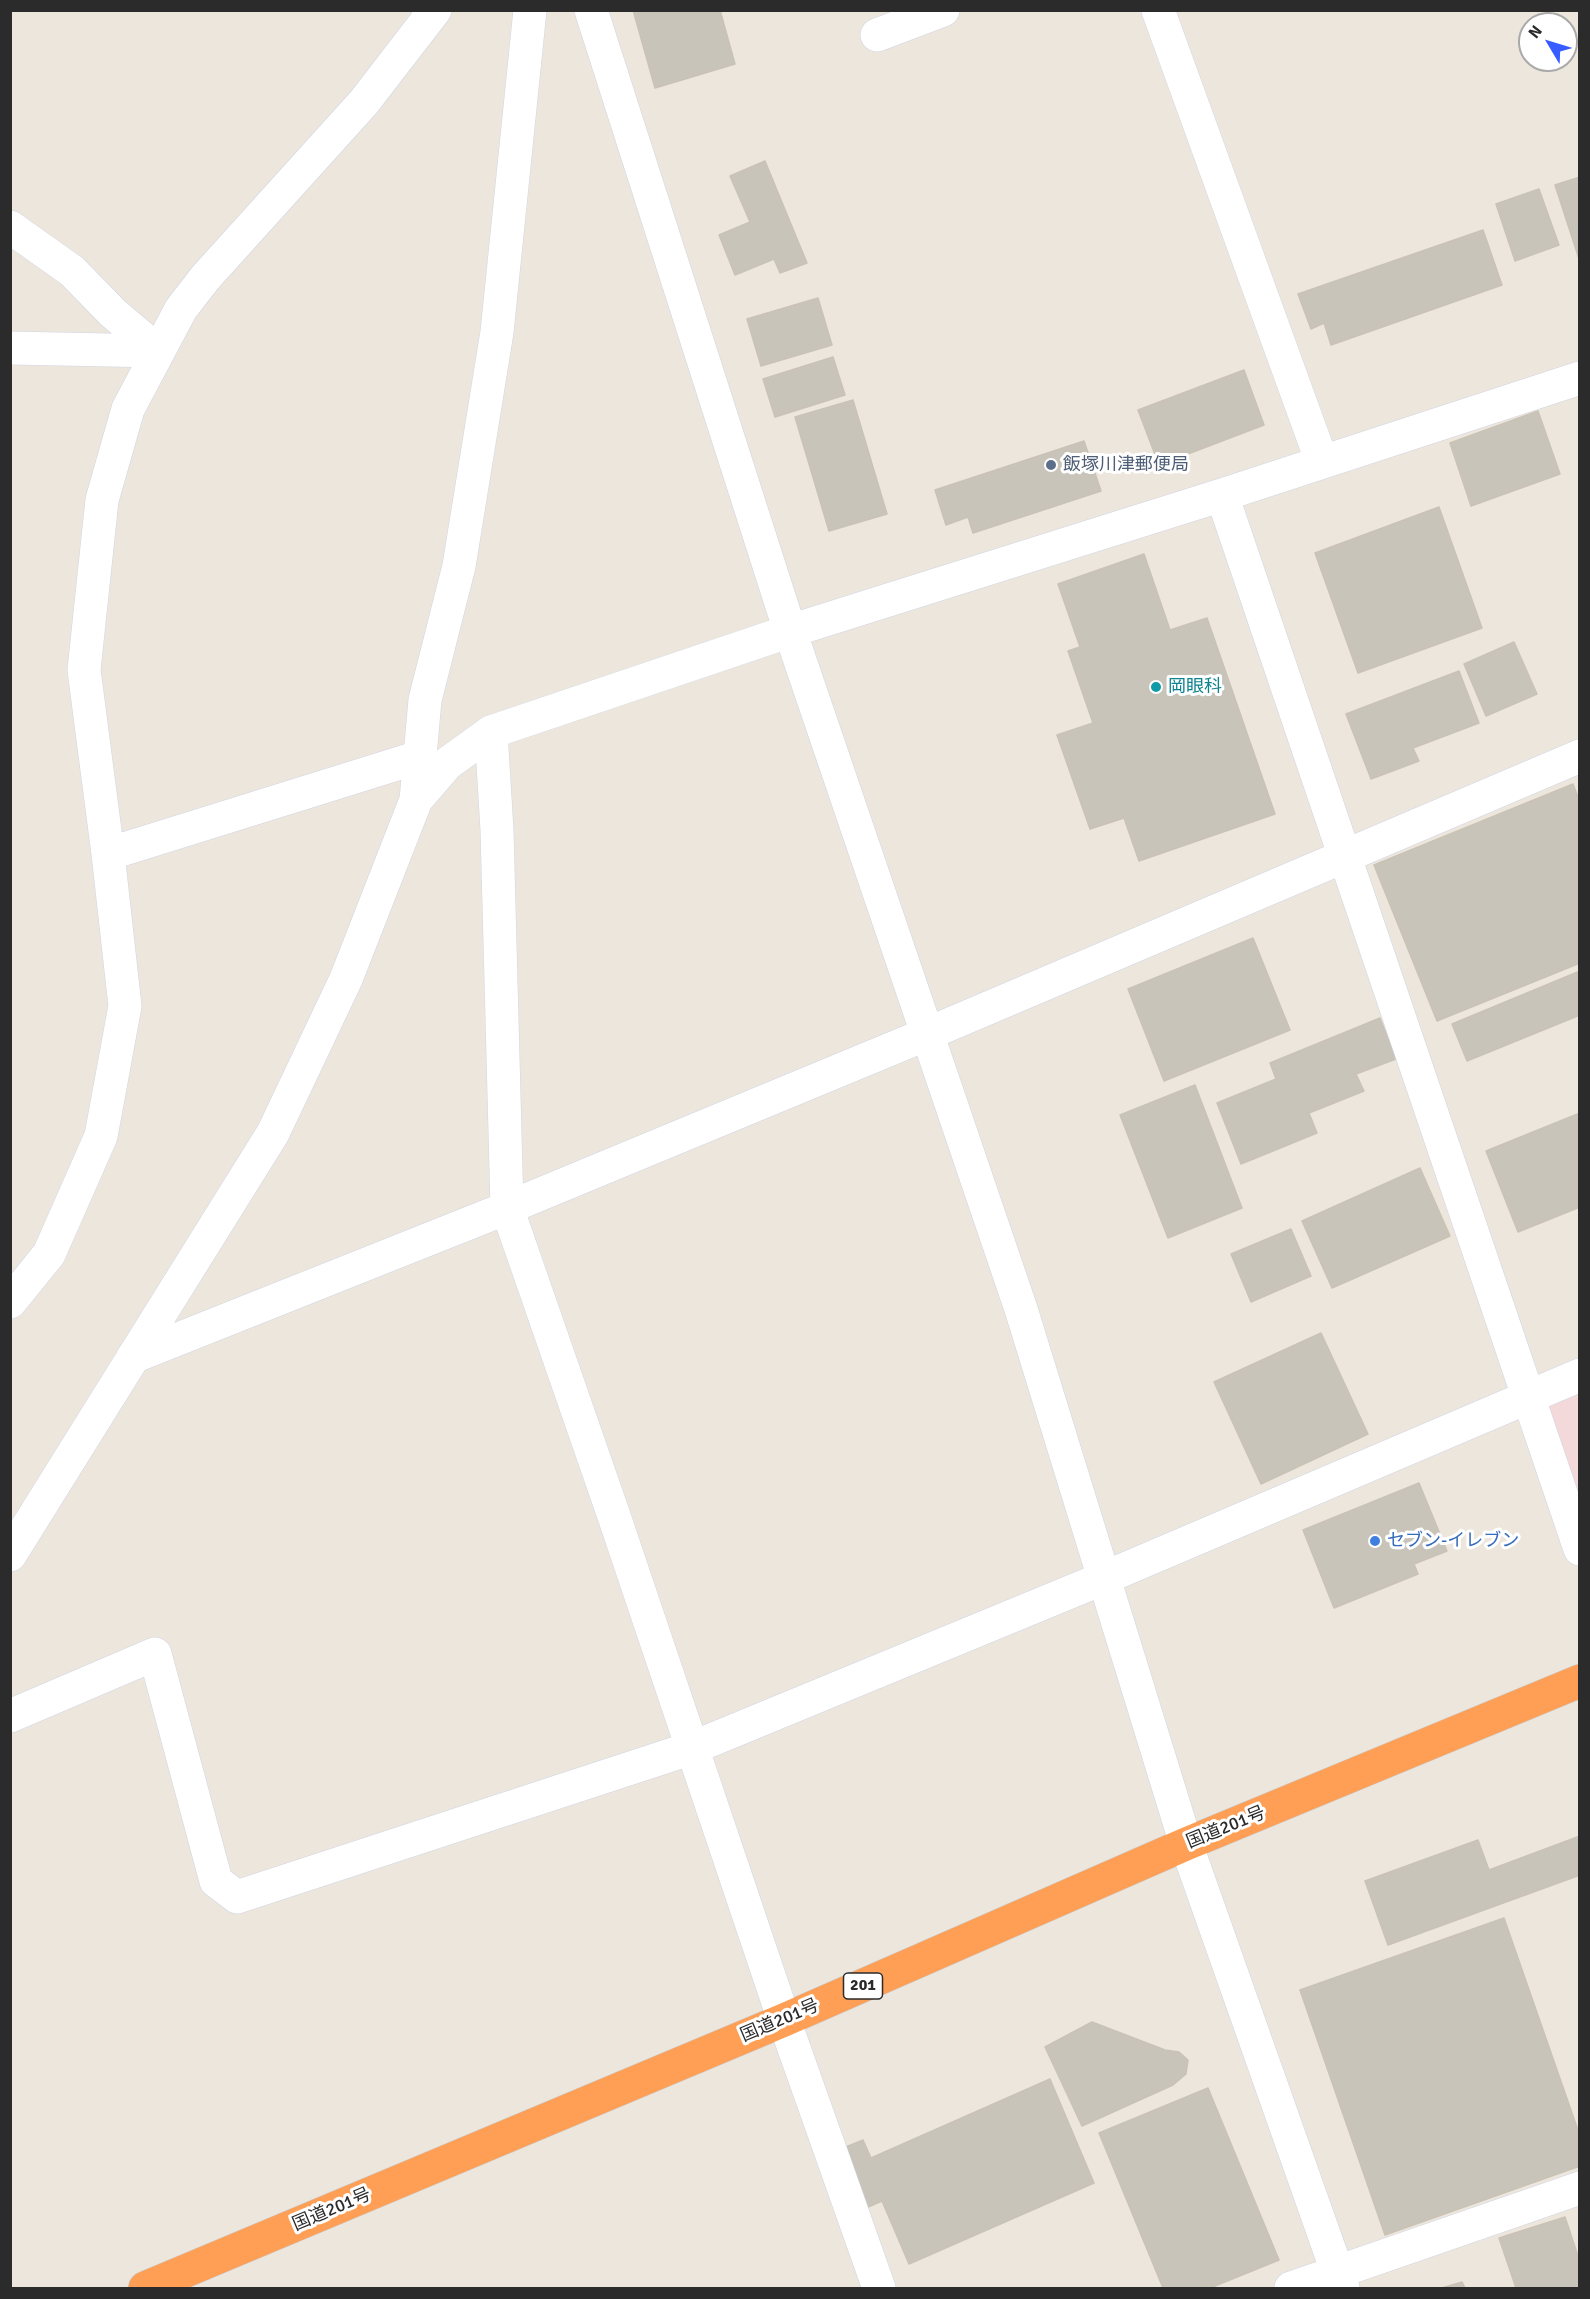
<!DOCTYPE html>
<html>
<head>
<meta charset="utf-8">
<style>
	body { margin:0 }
	#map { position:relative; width:1590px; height:2299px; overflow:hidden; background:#ede6dc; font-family:Signika,sans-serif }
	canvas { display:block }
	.frame { position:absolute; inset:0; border:12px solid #2b2b2b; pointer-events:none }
	.north { position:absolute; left:1518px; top:12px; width:60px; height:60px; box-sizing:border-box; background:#fff; border:2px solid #aaa; border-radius:50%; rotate:308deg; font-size:16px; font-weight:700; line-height:24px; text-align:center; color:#2b2b2b }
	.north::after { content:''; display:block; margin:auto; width:21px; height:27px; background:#375cff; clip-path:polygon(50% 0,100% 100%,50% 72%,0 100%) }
</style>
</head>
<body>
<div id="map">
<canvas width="1590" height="2299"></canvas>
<div class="frame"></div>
<div class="north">N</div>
</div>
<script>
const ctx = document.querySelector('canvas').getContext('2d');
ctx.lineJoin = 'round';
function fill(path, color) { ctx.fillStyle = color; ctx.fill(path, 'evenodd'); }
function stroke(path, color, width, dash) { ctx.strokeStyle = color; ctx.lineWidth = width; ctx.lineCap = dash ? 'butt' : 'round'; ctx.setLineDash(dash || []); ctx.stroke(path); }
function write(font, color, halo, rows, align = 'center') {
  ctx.font = font + ' Signika,"Noto Sans JP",sans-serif'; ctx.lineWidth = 6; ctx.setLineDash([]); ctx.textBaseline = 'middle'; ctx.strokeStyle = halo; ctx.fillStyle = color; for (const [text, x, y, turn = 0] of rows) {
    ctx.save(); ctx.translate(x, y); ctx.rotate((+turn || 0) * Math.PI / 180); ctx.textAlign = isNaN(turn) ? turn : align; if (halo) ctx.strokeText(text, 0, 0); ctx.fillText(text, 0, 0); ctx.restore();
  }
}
const medical = new Path2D(`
	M1579 1385V1518L1540 1402Z`);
const building = new Path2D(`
	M633 10H720L735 64 655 88Z
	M765 161 807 263 780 273 774 259 735 275 719 235 750 222 730 176Z
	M1580 177V262L1555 185Z
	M1539 189 1559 245 1515 261 1496 204Z
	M1483 230 1502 285 1331 345 1324 323 1311 329 1298 294Z
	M818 298 832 345 761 366 747 319Z
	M833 357 845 395 775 417 763 379Z
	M1244 370 1264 425 1159 465 1138 410Z
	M853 400 887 514 829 531 795 417Z
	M1538 411 1560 474 1471 506 1450 443Z
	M1084 441 1101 491 973 533 968 517 946 525 935 490Z
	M1439 507 1482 628 1358 673 1315 553Z
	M1144 554 1170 630 1207 618 1275 814 1139 861 1124 818 1090 829 1057 735 1093 723 1068 651 1080 647 1058 584Z
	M1514 642 1537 694 1486 716 1464 664Z
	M1459 671 1479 723 1413 748 1419 761 1371 779 1346 714Z
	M1573 784 1580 802V963L1437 1021 1374 865Z
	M1253 938 1290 1030 1164 1081 1128 989Z
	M1580 971V1015L1467 1061 1452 1024Z
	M1380 1018 1396 1059 1356 1074 1364 1091 1309 1113 1317 1133 1241 1164 1217 1103 1276 1079 1270 1063Z
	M1195 1085 1242 1208 1168 1238 1120 1115Z
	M1580 1113V1207L1518 1232 1486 1151Z
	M1420 1168 1450 1236 1332 1288 1302 1221Z
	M1291 1229 1311 1276 1251 1302 1231 1254Z
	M1321 1333 1368 1434 1261 1484 1214 1382Z
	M1419 1483 1447 1551 1414 1564 1418 1574 1334 1608 1303 1530Z
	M1580 1836V1875L1388 1945 1365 1881 1478 1840 1489 1870Z
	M1504 1918 1580 2136V2166L1385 2235 1300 1990Z
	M1092 2022 1165 2050 1179 2052 1188 2060 1186 2074 1173 2085 1082 2126 1045 2047Z
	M1050 2079 1094 2183 909 2264 882 2201 866 2208 841 2149 863 2140 871 2158Z
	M1208 2088 1279 2260 1210 2288H1163L1099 2133Z
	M1565 2217 1580 2262V2288H1516L1499 2238Z
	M1462 2282 1465 2288H1442Z`);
const street = new Path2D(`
	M1158 10 1322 462
	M877 35 943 10
	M10 227 72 271 113 313 158 351
	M10 348 158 351
	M1222 495 1580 1549
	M790 631 1222 495 1580 378
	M491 732 497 830 507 1208 614 1516 784 2020 879 2288
	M108 854 419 757
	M10 1302 49 1254 101 1136 125 1006 108 854 84 670 102 500 128 409 181 309 205 278 364 102 435 10
	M133 1357 507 1208 927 1034 1580 756
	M10 1716 155 1654 216 1881 237 1897 692 1748 1104 1578 1580 1375
	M1291 2288 1580 2188`);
const secondary = new Path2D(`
	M591 10 790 631 1021 1309 1186 1844 1343 2288
	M416 800 448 763 491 732 790 631
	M10 1555 273 1133 346 979 416 800 425 700 459 566 497 332 530 10`);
const highway = new Path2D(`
	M145 2288 784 2020 1186 1844 1580 1681`);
const markers = [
	[1051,465,6,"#5c6f8a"],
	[1156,687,6,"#0f9aa8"],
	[1375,1541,6,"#3f7fe0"]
];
const shields = [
	[863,1986,39]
];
const shieldNames = [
	["201",863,1986]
];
const serviceNames = [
	["飯塚川津郵便局",1063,465]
];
const cultureNames = [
	["岡眼科",1168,687]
];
const shopNames = [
	["セブン-イレブン",1387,1541]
];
const streetNames = [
	["国道201号",1226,1828,-22],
	["国道201号",780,2021,-23],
	["国道201号",332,2210,-23]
];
fill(medical, '#f4d9da');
fill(building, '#c9c4ba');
stroke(building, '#c9c2b5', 1.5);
stroke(street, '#d1d5e4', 34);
stroke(secondary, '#d1d5e4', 34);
stroke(highway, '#c8c8c8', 34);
stroke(street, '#fff', 33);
stroke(secondary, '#fff', 33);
stroke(highway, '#ff9f55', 33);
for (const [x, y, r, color] of markers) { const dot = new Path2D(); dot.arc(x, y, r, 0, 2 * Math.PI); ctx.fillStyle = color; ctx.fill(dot); stroke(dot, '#fff', 2); }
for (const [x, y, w] of shields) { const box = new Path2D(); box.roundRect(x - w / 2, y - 13, w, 26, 4.5); ctx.fillStyle = '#fff'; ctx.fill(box); stroke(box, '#2b2b2b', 1.5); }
write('bold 16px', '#2b2b2b', null, shieldNames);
write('18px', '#4e5e75', '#fff', serviceNames, 'left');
write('18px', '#0d838f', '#fff', cultureNames, 'left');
write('18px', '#366cbe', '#fff', shopNames, 'left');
write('18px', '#2b2b2b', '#fff', streetNames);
</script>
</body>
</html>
